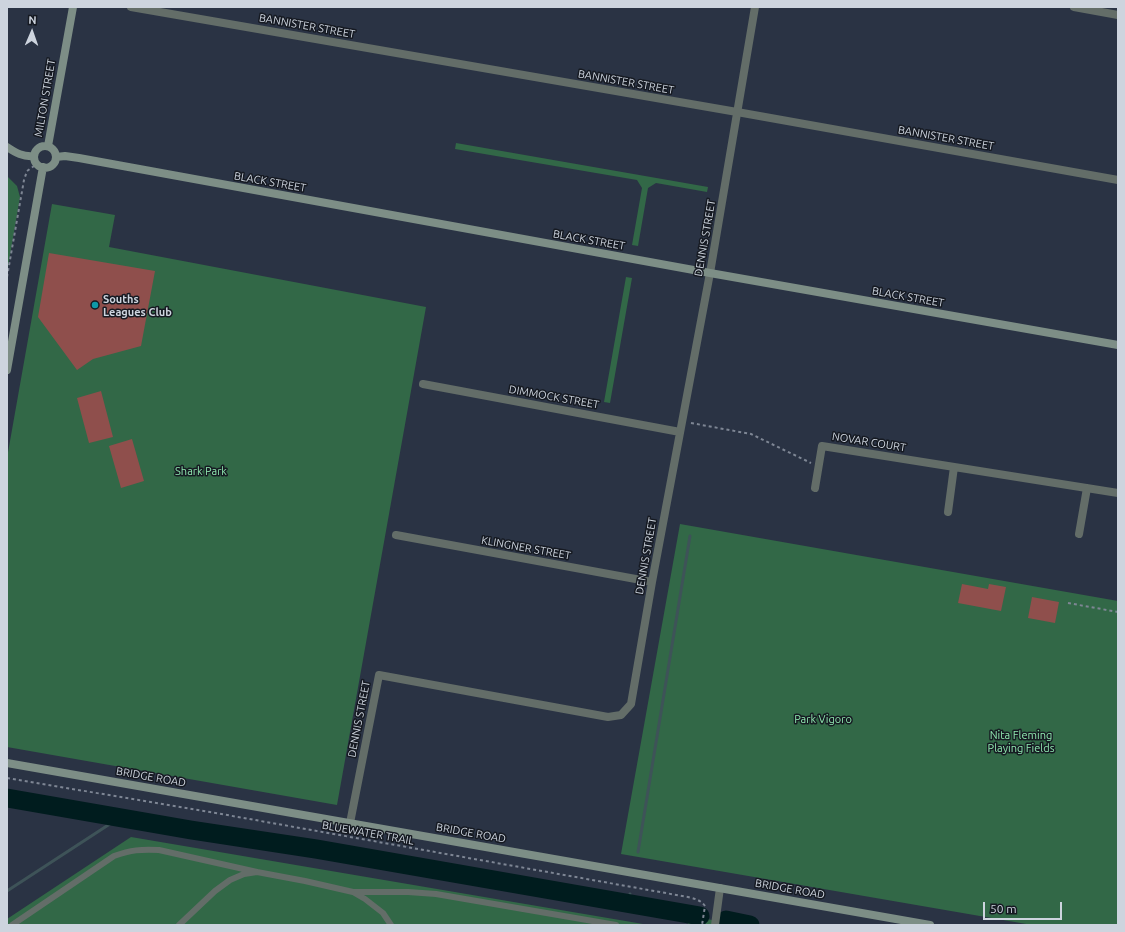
<!DOCTYPE html>
<html>
<head>
<meta charset="utf-8">
<style>
	body { margin:0 }
	#map { position:relative; width:1125px; height:932px; overflow:hidden; background:#2a3344; font-family:Ubuntu,sans-serif }
	canvas { display:block }
	.frame { position:absolute; inset:0; border:8px solid #cdd4de; pointer-events:none }
	.north { position:absolute; left:12px; top:12px; width:40px; height:40px; -webkit-text-stroke:3px #161a22; paint-order:stroke; rotate:2deg; font-size:11px; font-weight:700; line-height:16px; text-align:center; color:#cdd4de }
	.north::after { content:''; display:block; margin:auto; width:14px; height:18px; background:#cdd4de; clip-path:polygon(50% 0,100% 100%,50% 72%,0 100%) }
	.scale { position:absolute; left:983px; top:902px; width:79px; height:18px; box-sizing:border-box; border:2px solid #cdd4de; border-top:0; padding-left:5px; font-size:12px; line-height:14px; white-space:nowrap; color:#cdd4de; -webkit-text-stroke:3px #161a22; paint-order:stroke }
</style>
</head>
<body>
<div id="map">
<canvas width="1125" height="932"></canvas>
<div class="frame"></div>
<div class="north">N</div>
<div class="scale">50 m</div>
</div>
<script>
const ctx = document.querySelector('canvas').getContext('2d');
ctx.lineJoin = 'round';
function fill(path, color) { ctx.fillStyle = color; ctx.fill(path, 'evenodd'); }
function stroke(path, color, width, dash) { ctx.strokeStyle = color; ctx.lineWidth = width; ctx.lineCap = dash ? 'butt' : 'round'; ctx.setLineDash(dash || []); ctx.stroke(path); }
function write(font, color, halo, rows, align = 'center') {
  ctx.font = font + ' Ubuntu,sans-serif'; ctx.lineWidth = 3; ctx.setLineDash([]); ctx.textBaseline = 'middle'; ctx.strokeStyle = halo; ctx.fillStyle = color; for (const [text, x, y, turn = 0] of rows) {
    ctx.save(); ctx.translate(x, y); ctx.rotate((+turn || 0) * Math.PI / 180); ctx.textAlign = isNaN(turn) ? turn : align; if (halo) ctx.strokeText(text, 0, 0); ctx.fillText(text, 0, 0); ctx.restore();
  }
}
const green = new Path2D(`
	M456 143 708 187 707 192 656 183 648 188 638 246 632 245 642 188 637 180 455 149Z
	M7 176 17 186 20 197 7 273Z
	M52 204 115 215 109 247 426 307 337 805 7 747V458Z
	M626 277 632 278 610 403 604 402Z
	M680 524 1118 601V925H1032L621 854Z
	M131 837 649 925H7V919Z
	M688 916 743 925H688Z`);
const stream = new Path2D(`
	M638 852 690 536
	M7 891 119 818
	M628 904 630 894`);
const river = new Path2D(`
	M7 798 191 830 316 849 700 916
	M726 920 750 925`);
const building = new Path2D(`
	M49 253 155 271 141 346 93 359 77 370 38 317Z
	M101 391 113 437 89 443 77 398Z
	M132 439 144 481 121 488 109 446Z
	M962 584 988 589 989 584 1006 587 1001 611 958 603Z
	M1032 597 1059 602 1055 623 1028 618Z`);
const path = new Path2D(`
	M7 277 24 180 27 171 34 166
	M691 423 751 434 811 463
	M1068 603 1118 612
	M7 778 210 812 688 897C695 899 701 900 705 906L702 925`);
const lane = new Path2D(`
	M353 892H408L436 894 616 925
	M12 925 114 856C131 850 141 849 159 850L257 872
	M179 925 215 891 230 880 244 874 257 872 305 881 353 892 365 899 383 913 391 925`);
const street = new Path2D(`
	M131 7 737 112 1118 180
	M1074 7 1118 15
	M423 384 680 432
	M815 488 822 446 1118 493
	M948 512 954 467
	M1079 534 1087 488
	M396 535 652 582
	M350 823 379 675 608 717 621 715 631 704 652 582 710 273 755 7
	M715 925 720 888`);
const secondary = new Path2D(`
	M48 146 73 7
	M34 157a11 11 0 1 1 22 0a11 11 0 1 1-22 0Z
	M7 147C16 153 23 157 34 156
	M56 157 65 156 79 158 710 273 1118 345
	M7 370 43 167
	M7 763 930 925`);
const markers = [
	[95,305,4,"#0f9aa8"]
];
const streetNames = [
	["BANNISTER STREET",307,26,10],
	["BANNISTER STREET",626,82,10],
	["MILTON STREET",45,98,-80],
	["BANNISTER STREET",946,138,10],
	["BLACK STREET",270,182,10],
	["DENNIS STREET",705,238,-80],
	["BLACK STREET",589,240,10],
	["BLACK STREET",908,297,10],
	["DIMMOCK STREET",554,397,10],
	["NOVAR COURT",869,442,9],
	["KLINGNER STREET",526,548,10],
	["DENNIS STREET",646,556,-80],
	["DENNIS STREET",359,719,-79],
	["BRIDGE ROAD",151,777,10],
	["BLUEWATER TRAIL",368,833,10],
	["BRIDGE ROAD",471,833,10],
	["BRIDGE ROAD",790,889,10]
];
const poiNames = [
	["Souths",103,299],
	["Leagues Club",103,312]
];
const parkNames = [
	["Shark Park",201,471],
	["Park Vigoro",823,719],
	["Nita Fleming",1021,735],
	["Playing Fields",1021,748]
];
fill(green, '#326847');
stroke(stream, '#3e5358', 3);
stroke(river, '#001c1e', 19);
fill(building, '#8f4f4c');
stroke(path, '#7e8694', 2, [3, 3]);
stroke(lane, '#636d68', 6);
stroke(street, '#636d68', 8);
stroke(secondary, '#7d8e86', 8);
for (const [x, y, r, color] of markers) { const dot = new Path2D(); dot.arc(x, y, r, 0, 2 * Math.PI); ctx.fillStyle = color; ctx.fill(dot); stroke(dot, '#161a22', 1.5); }
write('11px', '#cdd4de', '#161a22', streetNames);
write('bold 11px', '#cdd4de', '#161a22', poiNames, 'left');
write('11px', '#90e8b0', '#161a22', parkNames);
</script>
</body>
</html>
